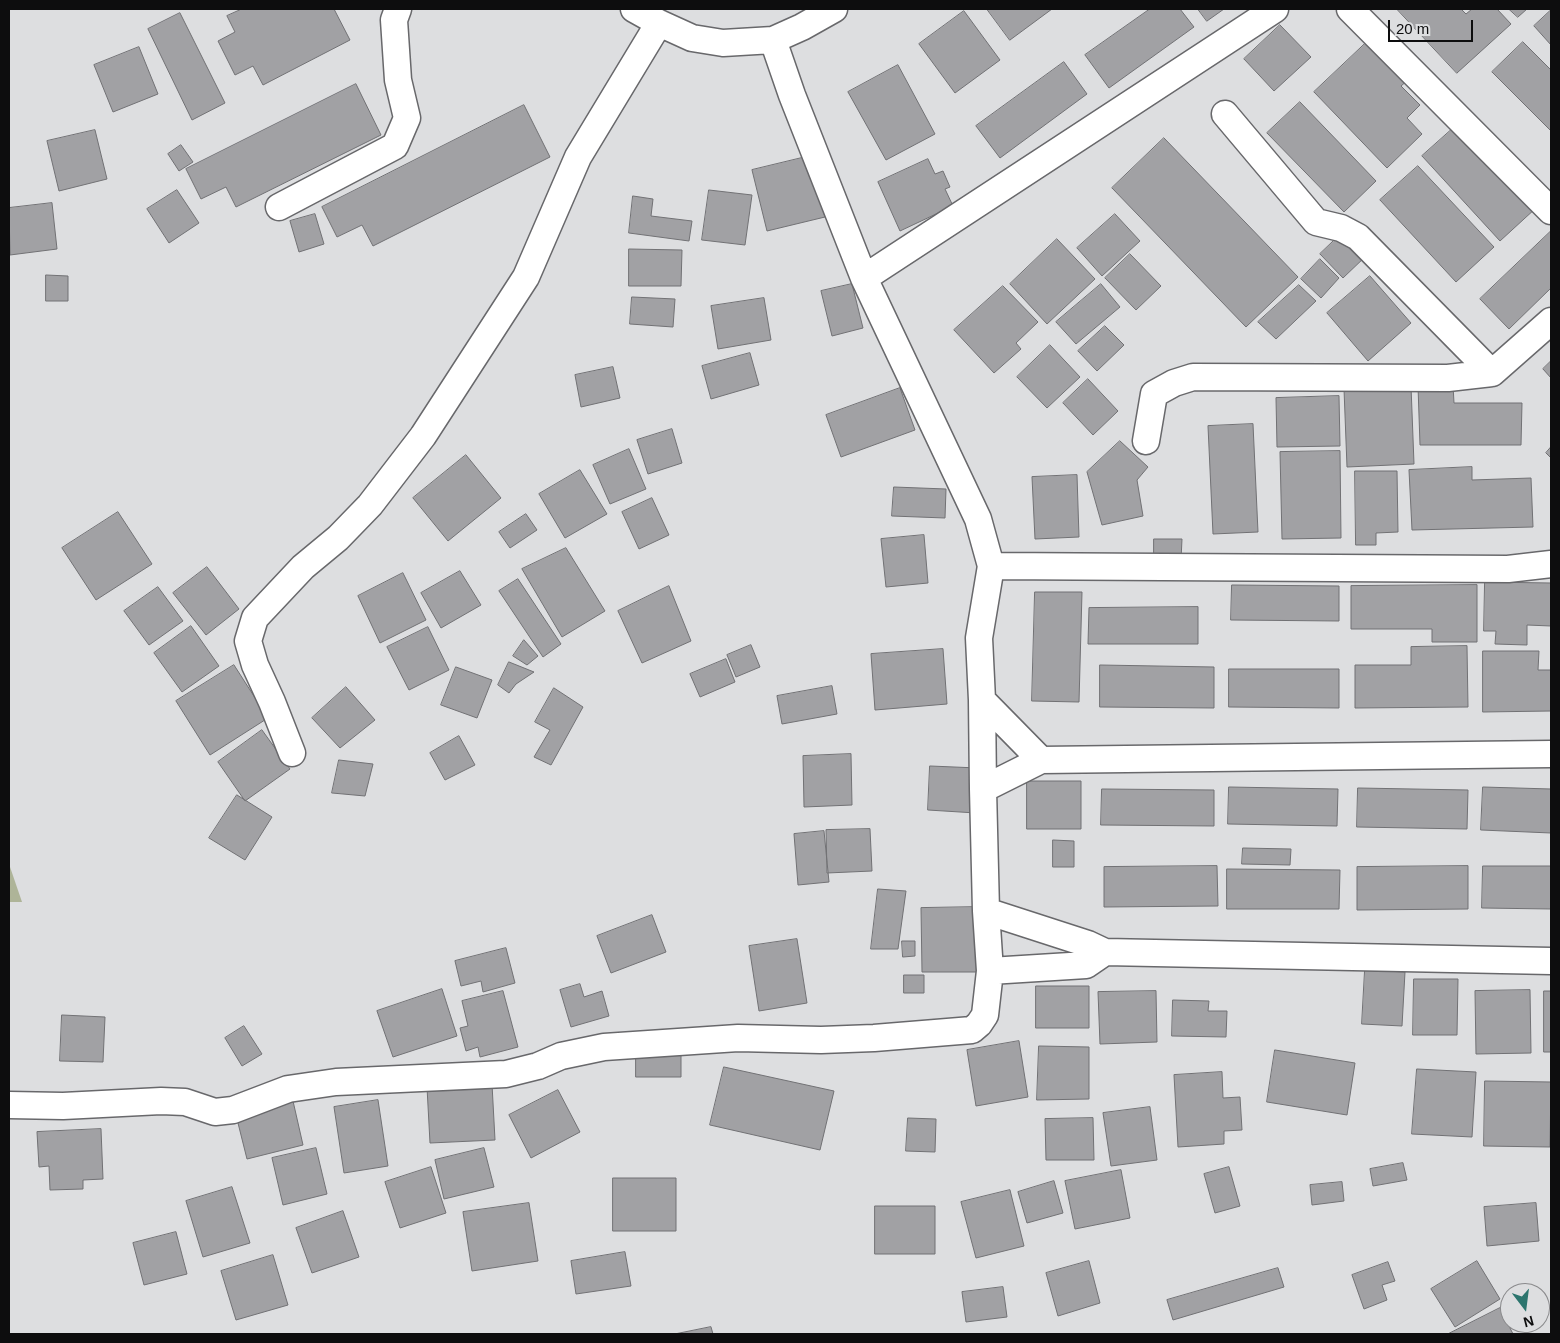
<!DOCTYPE html>
<html>
<head>
<meta charset="utf-8">
<style>
	body { margin:0 }
	#map { position:relative; width:1560px; height:1343px; overflow:hidden; background:#dddee0; font-family:Arial,sans-serif }
	canvas { display:block }
	.frame { position:absolute; inset:0; border:10px solid #0d0d0e; pointer-events:none }
	.north { position:absolute; left:1500px; top:1283px; width:50px; height:50px; box-sizing:border-box; background:#dddee0; border:1px solid #8a8a8c; border-radius:50%; rotate:165deg; font-size:14px; font-weight:700; line-height:20px; text-align:center; color:#0d0d0e }
	.north::after { content:''; display:block; margin:auto; width:18px; height:22px; background:#2c756e; clip-path:polygon(50% 0,100% 100%,50% 72%,0 100%) }
	.scale { position:absolute; left:1388px; top:20px; width:85px; height:22px; box-sizing:border-box; border:2px solid #0d0d0e; border-top:0; padding-left:6px; font-size:15px; line-height:18px; white-space:nowrap; color:#0d0d0e; -webkit-text-stroke:4px #dddee0; paint-order:stroke }
</style>
</head>
<body>
<div id="map">
<canvas width="1560" height="1343"></canvas>
<div class="frame"></div>
<div class="north">N</div>
<div class="scale">20 m</div>
</div>
<script>
const ctx = document.querySelector('canvas').getContext('2d');
ctx.lineJoin = 'round';
function fill(path, color) { ctx.fillStyle = color; ctx.fill(path, 'evenodd'); }
function stroke(path, color, width, dash) { ctx.strokeStyle = color; ctx.lineWidth = width; ctx.lineCap = dash ? 'butt' : 'round'; ctx.setLineDash(dash || []); ctx.stroke(path); }
const green = new Path2D(`
	M9 864 22 902H9Z`);
const building = new Path2D(`
	M242 9H334L350 40 263 85 253 66 235 75 218 41 235 32 227 16Z
	M987 9H1052L1010 40Z
	M1150 9H1180L1194 27 1109 88 1085 55Z
	M1198 9H1224L1207 21Z
	M1397 9H1461L1466 14 1472 9H1497L1511 24 1457 73Z
	M1509 9H1527L1518 17Z
	M1551 10V45L1534 26Z
	M964 11 1000 60 955 93 919 44Z
	M180 13 225 103 192 120 148 29Z
	M1280 25 1311 57 1274 91 1244 59Z
	M1369 40 1408 80 1401 86 1420 105 1407 118 1422 134 1387 168 1314 92Z
	M1523 42 1551 70V131L1492 72Z
	M139 47 158 94 113 112 94 65Z
	M1064 62 1087 94 1000 158 976 126Z
	M898 65 935 134 886 160 848 92Z
	M356 84 381 135 236 207 226 187 201 199 186 169Z
	M1300 102 1376 181 1344 212 1267 133Z
	M524 105 550 157 373 246 362 225 337 237 322 207Z
	M1459 123 1536 208 1500 241 1422 156Z
	M95 130 107 179 59 191 47 141Z
	M1164 138 1298 277 1246 327 1112 188Z
	M181 145 193 162 179 171 168 154Z
	M810 156 825 217 767 231 752 170Z
	M928 159 935 174 943 171 950 187 945 189 953 206 900 231 878 182Z
	M1418 166 1494 247 1456 282 1380 200Z
	M177 190 199 223 169 243 147 209Z
	M709 190 752 195 745 245 702 240Z
	M633 196 653 199 651 216 692 221 689 241 629 233Z
	M52 203 57 249 10 255 9 208Z
	M315 214 324 244 299 252 290 221Z
	M1115 214 1140 241 1102 276 1077 248Z
	M1551 231V288L1509 329 1480 299Z
	M1343 232 1366 256 1343 278 1320 254Z
	M1057 239 1095 279 1047 324 1010 284Z
	M629 249 682 250 681 286H629Z
	M1130 254 1161 286 1136 310 1105 278Z
	M1320 259 1339 278 1321 298 1301 279Z
	M46 275 68 276V301H46Z
	M1370 276 1411 323 1368 361 1327 313Z
	M852 284 863 328 832 336 821 291Z
	M1101 284 1120 307 1076 344 1056 322Z
	M1299 285 1316 301 1276 339 1258 322Z
	M1003 286 1038 322 1016 343 1021 349 994 373 954 330Z
	M632 297 675 299 673 327 630 324Z
	M764 298 771 340 718 349 711 306Z
	M1105 326 1124 345 1097 371 1078 351Z
	M1050 345 1080 377 1047 408 1017 377Z
	M750 353 759 385 711 399 702 366Z
	M1551 361V378L1543 369Z
	M613 367 620 398 581 407 575 375Z
	M1088 379 1118 411 1093 435 1063 403Z
	M1453 385 1454 403H1522L1521 445H1420L1418 386Z
	M1411 386 1414 464 1347 467 1344 389Z
	M900 388 915 430 841 457 826 415Z
	M1339 396 1340 446 1277 447 1276 398Z
	M1253 424 1258 532 1213 534 1208 426Z
	M672 429 682 463 648 474 637 440Z
	M1120 441 1148 467 1137 480 1143 516 1102 525 1087 472Z
	M1551 447V458L1546 453Z
	M629 449 646 489 610 504 593 465Z
	M1340 451 1341 538 1282 539 1280 452Z
	M466 455 501 498 448 541 413 498Z
	M1472 467V480L1531 478 1533 527 1412 530 1409 470Z
	M580 470 607 514 565 538 539 494Z
	M1355 471H1397L1398 532 1376 533V545H1356Z
	M1077 475 1079 537 1035 539 1032 477Z
	M894 487 946 489 945 518 892 516Z
	M652 498 669 535 639 549 622 512Z
	M118 512 152 564 96 600 62 548Z
	M526 514 537 530 510 548 499 532Z
	M924 535 928 583 886 587 881 539Z
	M1154 539H1182L1181 560 1154 559Z
	M566 548 605 611 562 637 522 569Z
	M207 567 239 609 206 635 173 593Z
	M460 571 481 605 441 628 421 593Z
	M403 573 426 620 380 643 358 596Z
	M518 579 561 644 543 657 499 591Z
	M1485 582 1551 583V626L1527 625V645L1495 644 1496 631H1484Z
	M1232 585 1339 586V621L1231 620Z
	M1477 585V642H1432V629H1351V586Z
	M669 586 691 641 642 663 618 611Z
	M158 587 183 621 149 645 124 611Z
	M1035 592H1082L1079 702 1032 701Z
	M1198 607V644H1088L1089 608Z
	M191 626 219 666 182 692 154 653Z
	M428 627 449 670 409 690 387 647Z
	M524 640 538 656 527 665 513 656Z
	M751 645 760 667 736 677 727 655Z
	M1467 646 1468 707 1355 708V665H1411V647Z
	M943 649 947 704 875 710 871 654Z
	M1483 651H1539L1538 670H1551V711L1483 712Z
	M726 659 735 682 700 697 690 674Z
	M509 662 534 672 516 684 509 693 498 685Z
	M234 665 268 718 210 755 176 701Z
	M1100 665 1214 667V708L1100 707Z
	M456 667 492 680 477 718 441 705Z
	M1229 669H1339V708L1229 707Z
	M832 686 837 714 782 724 777 696Z
	M346 687 375 720 340 748 312 718Z
	M554 688 583 707 551 765 534 757 550 730 535 722Z
	M262 730 290 769 245 801 218 762Z
	M459 736 475 765 445 780 430 753Z
	M851 754 852 805 804 807 803 756Z
	M339 760 373 764 365 796 332 793Z
	M930 766 978 768 976 813 928 810Z
	M1027 781H1081V829H1027Z
	M1229 787 1338 789 1337 826 1228 824Z
	M1483 787 1551 789V833L1481 830Z
	M1358 788 1468 790 1467 829 1357 827Z
	M1102 789 1214 790V826L1101 825Z
	M237 795 272 817 245 860 209 838Z
	M870 829 872 871 827 873 826 830Z
	M824 831 829 882 798 885 794 834Z
	M1053 840 1074 841V867H1053Z
	M1243 848 1291 849 1290 865 1242 864Z
	M1217 866 1218 906 1104 907V867Z
	M1468 866V909L1357 910V867Z
	M1483 866H1551V909L1482 908Z
	M1227 869 1340 870 1339 909H1227Z
	M878 889 906 891 898 949H871Z
	M978 907V972H922L921 908Z
	M652 915 666 952 611 973 597 936Z
	M797 939 807 1003 759 1011 749 946Z
	M902 941H915V956L903 957Z
	M506 948 515 983 483 992 481 981 461 986 455 961Z
	M1365 970 1405 972 1402 1026 1362 1024Z
	M904 975H924V993H904Z
	M1414 979H1458L1457 1035H1413Z
	M580 984 584 997 602 991 609 1016 571 1027 560 990Z
	M1036 986H1089V1028H1036Z
	M442 989 457 1036 393 1057 377 1011Z
	M1530 990 1531 1053 1476 1054 1475 991Z
	M503 991 518 1047 480 1057 478 1047 466 1051 460 1028 468 1026 462 1001Z
	M1156 991 1157 1042 1100 1044 1098 992Z
	M1544 991H1551V1052H1544Z
	M1173 1000 1209 1001 1208 1011H1227L1226 1037 1172 1036Z
	M62 1015 105 1017 103 1062 60 1061Z
	M244 1026 262 1054 242 1066 225 1038Z
	M1019 1041 1028 1097 976 1106 967 1050Z
	M1039 1046 1089 1047V1099L1037 1100Z
	M636 1050H681V1077H636Z
	M1275 1050 1355 1063 1347 1115 1267 1102Z
	M724 1067 834 1091 820 1150 710 1125Z
	M1417 1069 1476 1072 1472 1137 1412 1134Z
	M1222 1072 1223 1098 1240 1097 1242 1130 1224 1131V1144L1178 1147 1174 1075Z
	M1485 1081 1551 1082 1550 1147 1484 1146Z
	M492 1084 495 1140 430 1143 427 1087Z
	M558 1090 580 1132 531 1158 509 1115Z
	M378 1100 388 1166 344 1173 334 1107Z
	M293 1101 303 1145 247 1159 236 1115Z
	M1150 1107 1157 1160 1111 1166 1103 1113Z
	M908 1118 936 1119 935 1152 906 1151Z
	M1093 1118 1094 1160H1046L1045 1119Z
	M101 1129 103 1179 83 1180V1189L50 1190 49 1166 39 1167 37 1132Z
	M316 1148 327 1194 283 1205 272 1158Z
	M484 1148 494 1187 444 1199 435 1160Z
	M1403 1163 1407 1180 1373 1186 1370 1169Z
	M431 1167 446 1213 400 1228 385 1182Z
	M1229 1167 1240 1206 1215 1213 1204 1174Z
	M1121 1170 1130 1218 1075 1229 1065 1181Z
	M613 1178H676V1231H613Z
	M1054 1181 1063 1213 1027 1223 1018 1192Z
	M1342 1182 1344 1201 1312 1205 1310 1185Z
	M232 1187 250 1243 203 1257 186 1201Z
	M1010 1190 1024 1246 976 1258 961 1202Z
	M529 1203 538 1261 472 1271 463 1212Z
	M1536 1203 1539 1241 1487 1246 1484 1207Z
	M875 1206H935V1254H875Z
	M343 1211 359 1257 312 1273 296 1228Z
	M176 1232 187 1274 144 1285 133 1243Z
	M625 1252 631 1286 576 1294 571 1261Z
	M273 1255 288 1305 236 1320 221 1271Z
	M1089 1261 1100 1303 1058 1316 1046 1273Z
	M1477 1261 1500 1299 1455 1327 1431 1289Z
	M1388 1262 1395 1281 1382 1285 1387 1300 1364 1309 1352 1275Z
	M1278 1268 1284 1287 1173 1320 1167 1300Z
	M1003 1287 1007 1317 966 1322 962 1292Z
	M1500 1308 1513 1334H1448Z
	M711 1327 713 1334H675Z`);
const minor = new Path2D(`
	M634 9 659 23 692 38 723 43 773 40 802 27 834 9
	M1350 9 1551 211
	M773 40 792 95 864 278 978 519 991 566 979 638 982 700 1041 760
	M1225 114 1316 222 1341 228 1358 237 1492 373
	M279 207 395 146 407 118 398 80 394 20 398 9
	M864 278 1275 9
	M1146 441 1154 394 1174 383 1193 377 1448 378 1492 373 1551 321
	M991 566 1508 569 1551 564
	M982 700 983 789
	M292 753 272 702 255 665 248 641 255 618 303 567 338 538 370 505 423 436 526 277 578 157 659 23
	M1551 754 1041 760 983 789 986 911 1088 944 1105 952 1551 961
	M990 971 1086 965 1105 952
	M9 1105 63 1106 161 1101 185 1102 215 1112 233 1110 288 1089 336 1082 506 1074 538 1066 561 1056 604 1047 738 1038 821 1040 874 1038 972 1030 979 1024 985 1015 990 971 986 911`);
fill(green, '#aeb498');
fill(building, '#a1a1a4');
stroke(building, '#717174', 1);
stroke(minor, '#68686b', 29);
stroke(minor, '#fff', 26);
</script>
</body>
</html>
